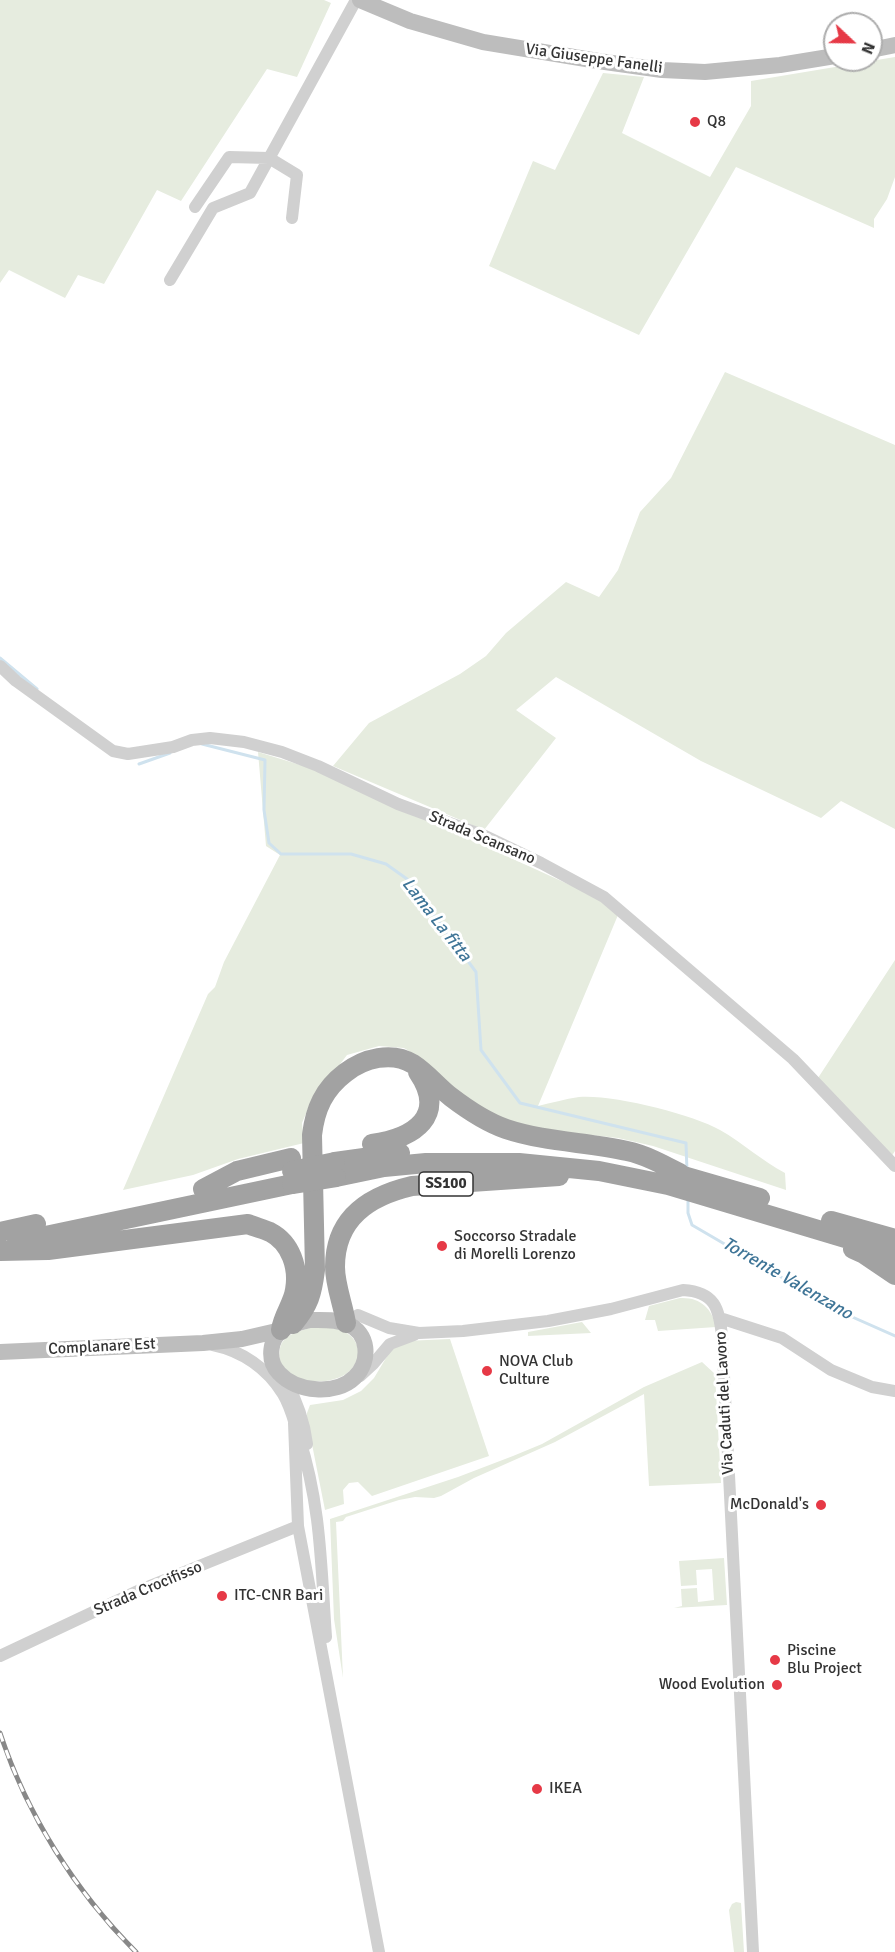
<!DOCTYPE html>
<html>
<head>
<meta charset="utf-8">
<style>
	body { margin:0 }
	#map { position:relative; width:895px; height:1952px; overflow:hidden; background:#fff; font-family:Signika,sans-serif }
	canvas { display:block }
	.north { position:absolute; left:823px; top:12px; width:60px; height:60px; box-sizing:border-box; background:#fff; border:2px solid #adadad; border-radius:50%; rotate:112deg; font-size:16px; font-weight:700; line-height:24px; text-align:center; color:#333 }
	.north::after { content:''; display:block; margin:auto; width:21px; height:27px; background:#e63946; clip-path:polygon(50% 0,100% 100%,50% 72%,0 100%) }
</style>
</head>
<body>
<div id="map">
<canvas width="895" height="1952"></canvas>
<div class="north">N</div>
</div>
<script>
const ctx = document.querySelector('canvas').getContext('2d');
ctx.lineJoin = 'round';
function fill(path, color) { ctx.fillStyle = color; ctx.fill(path, 'evenodd'); }
function stroke(path, color, width, dash) { ctx.strokeStyle = color; ctx.lineWidth = width; ctx.lineCap = dash ? 'butt' : 'round'; ctx.setLineDash(dash || []); ctx.stroke(path); }
function write(font, color, halo, rows, align = 'center') {
  ctx.font = font + ' Signika,sans-serif'; ctx.lineWidth = 6; ctx.setLineDash([]); ctx.textBaseline = 'middle'; ctx.strokeStyle = halo; ctx.fillStyle = color; for (const [text, x, y, turn = 0] of rows) {
    ctx.save(); ctx.translate(x, y); ctx.rotate((+turn || 0) * Math.PI / 180); ctx.textAlign = isNaN(turn) ? turn : align; if (halo) ctx.strokeText(text, 0, 0); ctx.fillText(text, 0, 0); ctx.restore();
  }
}
const green = new Path2D(`
	M0 0H324L331 3 297 77 267 69 181 201 157 190 104 284 78 275 65 298 9 270 0 283Z
	M895 57V177L887 199 874 219V228L736 167 639 335 489 266 533 161 555 170 603 73 644 77 622 133 710 177 751 106V81Z
	M725 372 895 445V829L841 801 821 818 701 761 556 677 516 710 556 738 484 830 333 766 369 723 460 674 486 656 506 633 566 582 599 597 618 570 640 512 671 478Z
	M258 752 320 771 603 900 618 915 538 1106C551 1103 565 1099 579 1097 611 1094 692 1114 720 1130 743 1143 762 1161 785 1173L786 1190 653 1146 618 1138 535 1129 510 1121 468 1102 426 1062 404 1048 379 1046 347 1055 310 1104 302 1123 304 1143 238 1159 193 1175 123 1190 208 994 215 987 224 962 280 855 266 846Z
	M895 960V1151L891 1157 818 1078Z
	M680 1298C700 1297 712 1308 716 1327L658 1331 655 1320H645L649 1306Z
	M582 1322 591 1333 528 1336V1332Z
	M313 1327C321 1328 329 1327 337 1329 355 1333 365 1351 353 1367 343 1382 313 1385 298 1378 291 1375 285 1368 280 1363 276 1336 291 1334 313 1327Z
	M450 1339 489 1456 372 1496 358 1482 349 1483 343 1490 344 1504 325 1510 307 1419V1413L310 1405 343 1400 361 1391 374 1378 392 1348 405 1341Z
	M702 1362 715 1374 721 1483 649 1486 644 1394 555 1442 474 1478 441 1496 434 1498 415 1497 399 1500 346 1517 343 1521 336 1522 343 1678 334 1619 330 1519 458 1477 513 1456 542 1444 644 1387Z
	M724 1558 727 1605 674 1608 682 1606 681 1589 697 1588 698 1602 714 1600 712 1569 696 1570 697 1585 681 1586 679 1561Z
	M736 1902 741 1903 744 1952H734L729 1910 732 1904Z`);
const stream = new Path2D(`
	M0 658 37 689
	M202 744 265 760 264 810 269 843 281 854H351L386 864 407 879 476 972 481 1050 520 1103 686 1143 687 1171
	M139 764 170 753
	M688 1198V1213L692 1225 841 1312 895 1336`);
const minor = new Path2D(`
	M195 207 229 157 269 158 297 175 292 218
	M170 280 213 208 250 193 356 0
	M0 666 16 681 113 751 128 754 173 747 192 740 210 738 244 742 282 752 318 766 398 804 485 836 541 863 604 897 793 1059 895 1166
	M720 1318 782 1338 831 1370 872 1387 895 1391
	M346 1323 358 1315 389 1328 419 1333 463 1331 548 1321 611 1309 683 1290C715 1292 719 1308 722 1336L753 1952
	M213 1345C242 1351 267 1368 283 1394 291 1407 294 1422 299 1437 321 1505 321 1566 326 1637
	M360 1376 373 1364 390 1344 414 1335
	M286 1381C297 1401 304 1420 307 1444
	M294 1423 298 1526 379 1952
	M0 1656 140 1590 298 1526`);
const secondary = new Path2D(`
	M360 0 410 21 483 42 598 61 662 70 705 72 780 65 835 56
	M871 50 895 45
	M310 1320C322 1320 335 1319 347 1324 369 1332 371 1361 355 1377 336 1396 296 1392 279 1373 267 1361 269 1338 284 1329 292 1324 301 1322 310 1320Z
	M0 1352 203 1343 242 1339 281 1330`);
const trunk = new Path2D(`
	M372 1144C414 1138 448 1116 418 1072
	M335 1162 400 1153
	M670 1172 760 1198
	M336 1177 384 1167 426 1163H519L599 1171 668 1185 895 1253
	M203 1189 237 1171 291 1158
	M831 1221 895 1239
	M0 1232 36 1224
	M17 1242 292 1184
	M853 1249 864 1254 895 1275
	M0 1251 48 1250 248 1224C255 1227 263 1229 270 1232 291 1243 299 1268 295 1290 293 1304 283 1315 281 1330
	M346 1323C343 1304 335 1285 335 1267 335 1218 369 1196 412 1186L559 1176
	M293 1324C309 1305 312 1294 315 1270L312 1135C315 1109 324 1089 345 1073 364 1058 392 1051 413 1064 427 1073 438 1087 451 1097 468 1110 486 1122 506 1129 545 1142 587 1142 627 1151 646 1155 664 1165 681 1174`);
const rail = new Path2D(`
	M0 1733C27 1815 75 1891 136 1952`);
const trunkBridge = new Path2D(`
	M292 1171 335 1162
	M292 1184 336 1177`);
const markers = [
	[695,122,6,"#e63946"],
	[442,1246,6,"#e63946"],
	[487,1371,6,"#e63946"],
	[821,1505,6,"#e63946"],
	[222,1596,6,"#e63946"],
	[775,1660,6,"#e63946"],
	[777,1685,6,"#e63946"],
	[537,1789,6,"#e63946"]
];
const shields = [
	[446,1184,54]
];
const shieldNames = [
	["SS100",446,1184]
];
const streetNames = [
	["Via Giuseppe Fanelli",594,59,8],
	["Strada Scansano",482,838,23],
	["Complanare Est",102,1347,-3],
	["Via Caduti del Lavoro",725,1403,-93],
	["Strada Crocifisso",148,1589,-23]
];
const poiNames = [
	["Q8",707,122],
	["Soccorso Stradale",454,1237],
	["di Morelli Lorenzo",454,1255],
	["NOVA Club",499,1362],
	["Culture",499,1380],
	["McDonald's",809,1505,"right"],
	["ITC-CNR Bari",234,1596],
	["Piscine",787,1651],
	["Blu Project",787,1669],
	["Wood Evolution",765,1685,"right"],
	["IKEA",549,1789]
];
const waterNames = [
	["Lama La fitta",436,920,52],
	["Torrente Valenzano",787,1279,30]
];
fill(green, '#e6ecdf');
stroke(stream, '#cfe2ee', 3);
stroke(minor, '#d0d0d0', 12);
stroke(secondary, '#bdbdbd', 16);
stroke(trunk, '#a2a2a2', 20);
stroke(rail, '#888', 5);
stroke(rail, '#fff', 3, [9]);
stroke(trunkBridge, '#a2a2a2', 20);
for (const [x, y, r, color] of markers) { const dot = new Path2D(); dot.arc(x, y, r, 0, 2 * Math.PI); ctx.fillStyle = color; ctx.fill(dot); stroke(dot, '#fff', 2); }
for (const [x, y, w] of shields) { const box = new Path2D(); box.roundRect(x - w / 2, y - 12, w, 24, 4.5); ctx.fillStyle = '#fff'; ctx.fill(box); stroke(box, '#333', 1.5); }
write('bold 15px', '#333', null, shieldNames);
write('16px', '#333', '#fff', streetNames);
write('16px', '#333', '#fff', poiNames, 'left');
write('italic 18px', '#3f7597', '#fff', waterNames);
</script>
</body>
</html>
